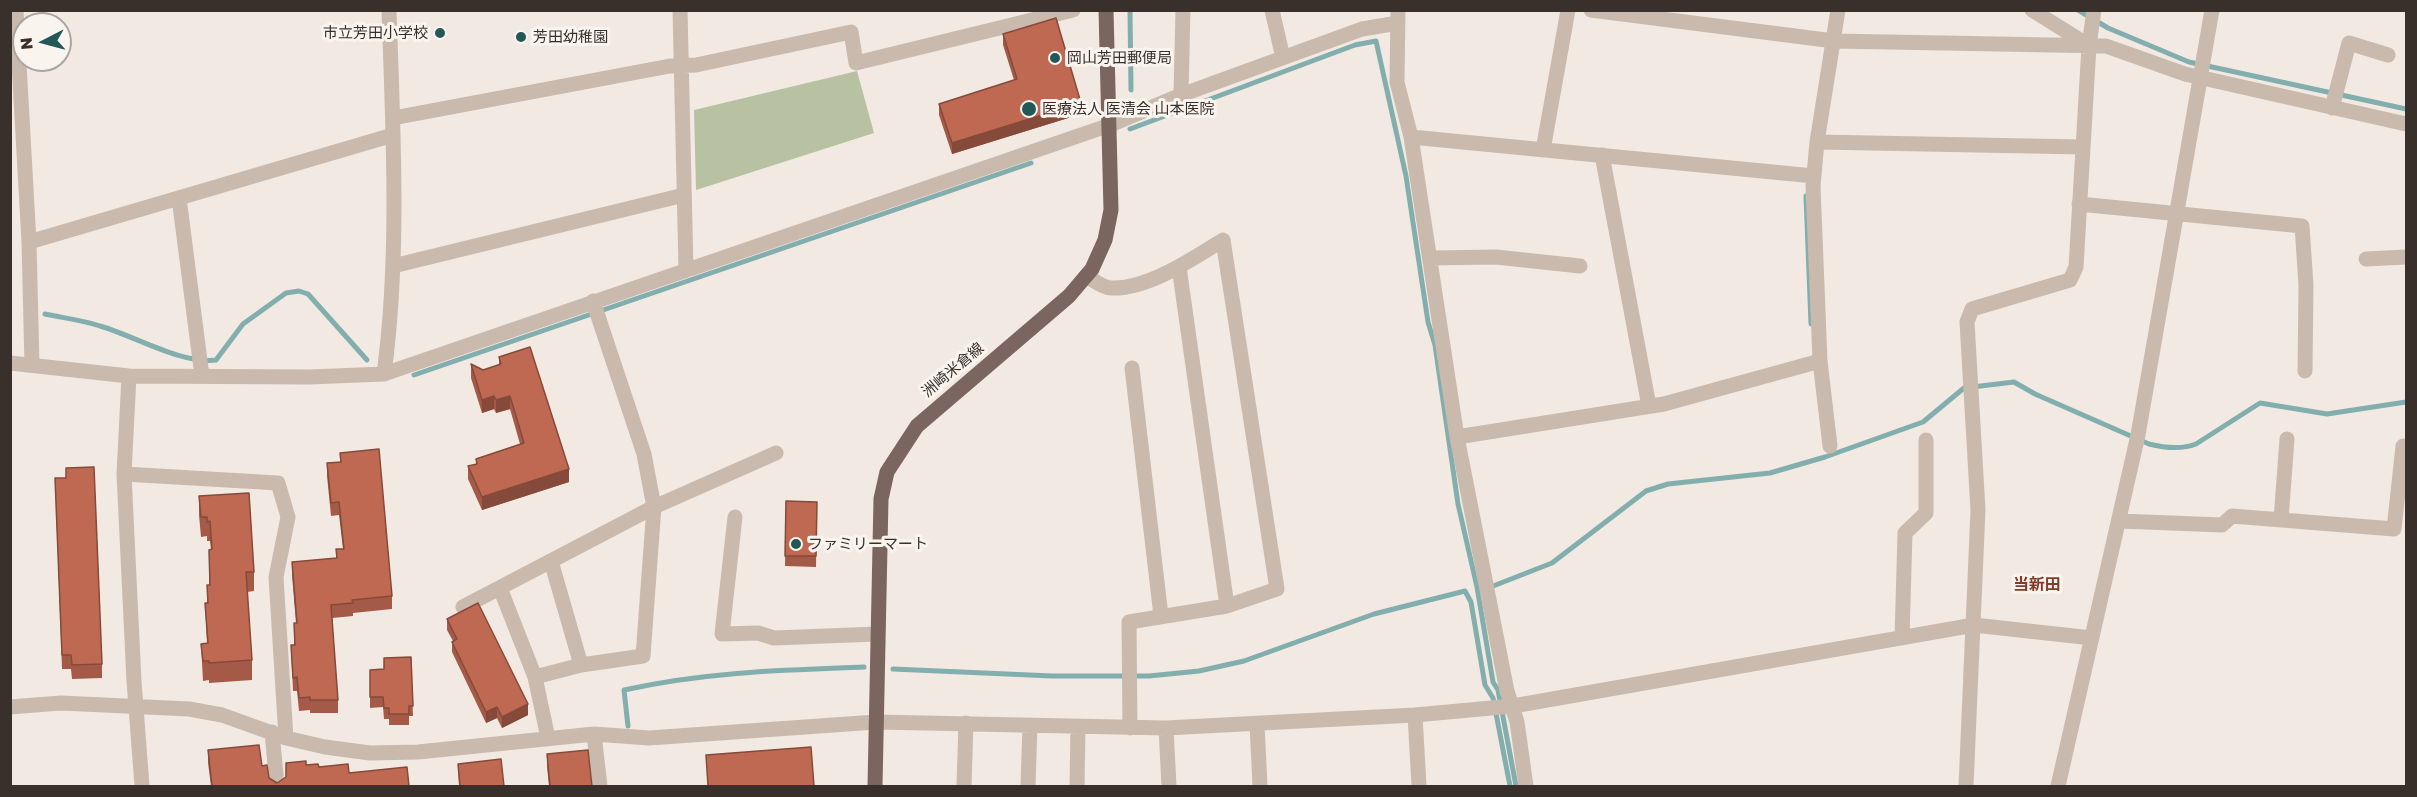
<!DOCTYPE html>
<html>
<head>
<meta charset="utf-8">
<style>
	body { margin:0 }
	#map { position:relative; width:2417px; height:797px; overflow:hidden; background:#f2eae2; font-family:"Golos Text",sans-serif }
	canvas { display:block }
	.frame { position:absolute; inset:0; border:12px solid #39302c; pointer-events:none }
	.north { position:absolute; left:12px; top:12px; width:60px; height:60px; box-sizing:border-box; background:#faf4ee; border:2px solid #ada6a0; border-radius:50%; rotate:264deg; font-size:16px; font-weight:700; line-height:24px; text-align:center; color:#39302c }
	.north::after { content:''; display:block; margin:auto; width:21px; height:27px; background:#235859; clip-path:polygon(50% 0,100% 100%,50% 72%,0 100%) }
</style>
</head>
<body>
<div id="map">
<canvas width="2417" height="797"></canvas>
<div class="frame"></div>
<div class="north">N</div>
</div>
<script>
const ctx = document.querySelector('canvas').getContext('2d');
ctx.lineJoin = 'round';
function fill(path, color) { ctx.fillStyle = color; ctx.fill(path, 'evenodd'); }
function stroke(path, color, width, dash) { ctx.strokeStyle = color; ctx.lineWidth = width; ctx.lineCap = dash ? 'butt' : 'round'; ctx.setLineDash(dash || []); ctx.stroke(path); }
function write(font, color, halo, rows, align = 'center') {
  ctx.font = font + ' "Golos Text","Noto Sans JP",sans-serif'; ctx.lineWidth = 6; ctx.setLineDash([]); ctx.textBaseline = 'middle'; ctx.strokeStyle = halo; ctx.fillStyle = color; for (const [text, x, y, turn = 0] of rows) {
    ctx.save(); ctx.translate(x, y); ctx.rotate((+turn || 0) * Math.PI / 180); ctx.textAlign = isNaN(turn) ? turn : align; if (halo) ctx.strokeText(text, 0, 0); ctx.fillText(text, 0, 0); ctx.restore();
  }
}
const green = new Path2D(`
	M857 71 874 133 696 190 694 110Z`);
const stream = new Path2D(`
	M1130 10 1131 90
	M2078 10 2108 28 2189 62 2406 109
	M1130 129 1355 45 1376 41 1406 176 1428 322 1435 345 1458 504 1477 587 1493 682 1498 690 1516 786
	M1806 196 1811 324
	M45 314C63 318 82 320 100 326 135 336 180 364 216 360L243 324 286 293 299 291 308 294 367 360
	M414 375 1031 163
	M1488 588 1552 563 1646 491 1668 484 1770 473 1825 457 1923 422 1964 388 2014 382 2035 394 2149 444C2165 448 2181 450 2196 444L2260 403 2327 414 2406 402
	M893 669 1052 676H1149L1199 671 1244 661 1374 614 1465 591 1471 602 1485 685 1493 698 1510 786
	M628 726 624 690C704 672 783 670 864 667`);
const minor = new Path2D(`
	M16 10 29 242 32 365
	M680 10 686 269
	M1272 10 1283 58
	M1398 10 1397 82 1411 137 1457 437 1507 691 1517 722 1526 786
	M1591 10 1834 41 2106 46 2185 74 2406 124
	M2032 10 2088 45
	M1181 95 1183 10
	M2332 108 2349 43 2388 55
	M393 118 670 66 696 65 851 32 856 63 1073 10
	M1411 137 1814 176
	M1817 142 2083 147
	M1543 150 1568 10
	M1602 155 1649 406
	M179 198 202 376
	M2079 204 2302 226 2306 285 2305 371
	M29 242 393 135
	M1430 258 1496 257 1580 266
	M2366 259 2406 257
	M393 266 684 195
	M1179 267 1227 606
	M1086 276C1094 280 1103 288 1111 288 1147 290 1194 258 1223 240L1277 589 1227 606 1129 622 1130 728
	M10 363 129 376 309 377 384 374 1110 125 1181 95 1362 29 1398 23
	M1132 368 1161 616
	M384 374C400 254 393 132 389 10
	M129 376 124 474 134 681 142 786
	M1457 437 1664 404 1820 361
	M1830 446 1820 361 1813 186 1817 142 1838 10
	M124 474 278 483 288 517 276 577 286 738
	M735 517 722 634 758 633 774 638 877 634
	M2281 520 2287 439
	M2120 521 2222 525 2232 516 2394 529 2403 446H2406
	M551 561 581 665
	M500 588 535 677
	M463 607 654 507 776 453
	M1902 638 1905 533 1926 513V440
	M10 707 61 703 189 709 222 715 286 738 325 747 370 753 418 752 594 734 649 738 876 722 1166 728 1415 715 1513 706 1974 625 2092 638
	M1415 715 1419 786
	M1257 724 1260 786
	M1166 728 1169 786
	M272 732 277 786
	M594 734 600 786
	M548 738 535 677 581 665 643 656 654 507 644 454 593 301
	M964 786 966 723
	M1028 786 1030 725
	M1077 786 1078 726
	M1966 786 1978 510 1967 322 1972 309 2070 280 2076 267 2089 46 2094 10
	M2058 786 2138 435 2212 10`);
const major = new Path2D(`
	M875 786 881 499 887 472 917 426 1069 296 1092 269 1105 240 1111 210 1106 10`);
const wall = new Path2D(`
	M1003 34 1081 114 952 154 939 115V104L1014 80 1003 45Z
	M499 357 569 482 482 510 468 479V466L476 465V459L520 444 510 409 496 413 494 409 482 413 471 378V364L483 370 499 365Z
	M340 453 392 596V609L353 613V616L332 618 338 700V713H310V710L299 711 297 691H293L291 645H294V623H296L292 575V562L336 558V549H343L339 515 331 516 327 476V463L340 462Z
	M55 478 102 664V678L72 679 71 669H62Z
	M199 496 254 572V591L247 592 252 660V680L209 683V680L203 681 201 644 207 643 205 603H207V585H209V550L211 549 210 541H207V536L201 537 199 515Z
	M786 501 817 502 816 567 785 566Z
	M447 619 528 715 502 728 497 718 486 723 452 652V642L453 641 447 630Z
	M411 657 413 716H409V725H389V719H384L383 707 370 708V670H384Z
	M208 750 262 766 269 778 277 783 306 765 349 773 409 786H211L208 763Z
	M547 754 592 786H549L547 767Z
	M458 764 504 786H459Z`);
const shadedWall = new Path2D(`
	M1081 103V114L952 154V143Z
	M494 396V409L482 413V400Z
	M510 396V409L496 413V400Z
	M569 469V482L482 510V497Z
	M528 704V715L502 728V717Z
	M497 707V718L486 723V712Z`);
const building = new Path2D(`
	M1056 18 1081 103 952 143 939 104 1017 79 1003 34Z
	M530 347 569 469 482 497 468 466 477 464 476 459 524 443 510 396 496 400 494 396 482 400 471 364 483 370 501 364 499 357Z
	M379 449 392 596 352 600 353 603 331 605 338 700H310V697L299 698 297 677 293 678 291 645H295L294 623H297L292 562 337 558 336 549H344L339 502 331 503 327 463 341 462 340 453Z
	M94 467 102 664 72 665 71 655H62L55 478H66V468Z
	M249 493 254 572H246L252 660 209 663V661H203L201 644 208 643 205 603H208L207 585H210L209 550 212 549 210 521 207 522V517H201L199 496Z
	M786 501 817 502 816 556H785Z
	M478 603 528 704 502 717 497 707 486 712 452 642 457 639 447 619Z
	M411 657 413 706H409V714H389V708H384L383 697H370V670L384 669V658Z
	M259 745 262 766 267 765 269 778 277 783 286 777V763L306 761V765L318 764 319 767 348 764 349 773 407 767 409 786H212L208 750Z
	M811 747 814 786H708L706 755Z
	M588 750 592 786H550L547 754Z
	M501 759 504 786H460L458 764Z`);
const markers = [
	[440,33,6,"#235859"],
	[521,37,6,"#235859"],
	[1055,58,6,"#235859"],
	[1029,109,8,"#235859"],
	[796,544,6,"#235859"]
];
const poiNames = [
	["市立芳田小学校",428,33,"right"],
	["芳田幼稚園",533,37],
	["岡山芳田郵便局",1067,58],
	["医療法人 医清会 山本医院",1042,109],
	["ファミリーマート",808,544]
];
const streetNames = [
	["洲崎米倉線",953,370,-40]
];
const neighbourhoodNames = [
	["当新田",2037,585]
];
fill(green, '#b8c1a2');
stroke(stream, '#82aeae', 5);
stroke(minor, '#cabaae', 15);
stroke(major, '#7a665e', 15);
fill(wall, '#a45a47');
fill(shadedWall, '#864a3a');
fill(building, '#bf6953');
stroke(building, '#864a3a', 1.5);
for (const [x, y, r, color] of markers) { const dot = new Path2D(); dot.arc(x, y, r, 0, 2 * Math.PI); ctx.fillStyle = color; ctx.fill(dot); stroke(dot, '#faf4ee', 2); }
write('15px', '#39302c', '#faf4ee', poiNames, 'left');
write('15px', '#39302c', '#faf4ee', streetNames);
write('bold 16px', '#843b29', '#faf4ee', neighbourhoodNames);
</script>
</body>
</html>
